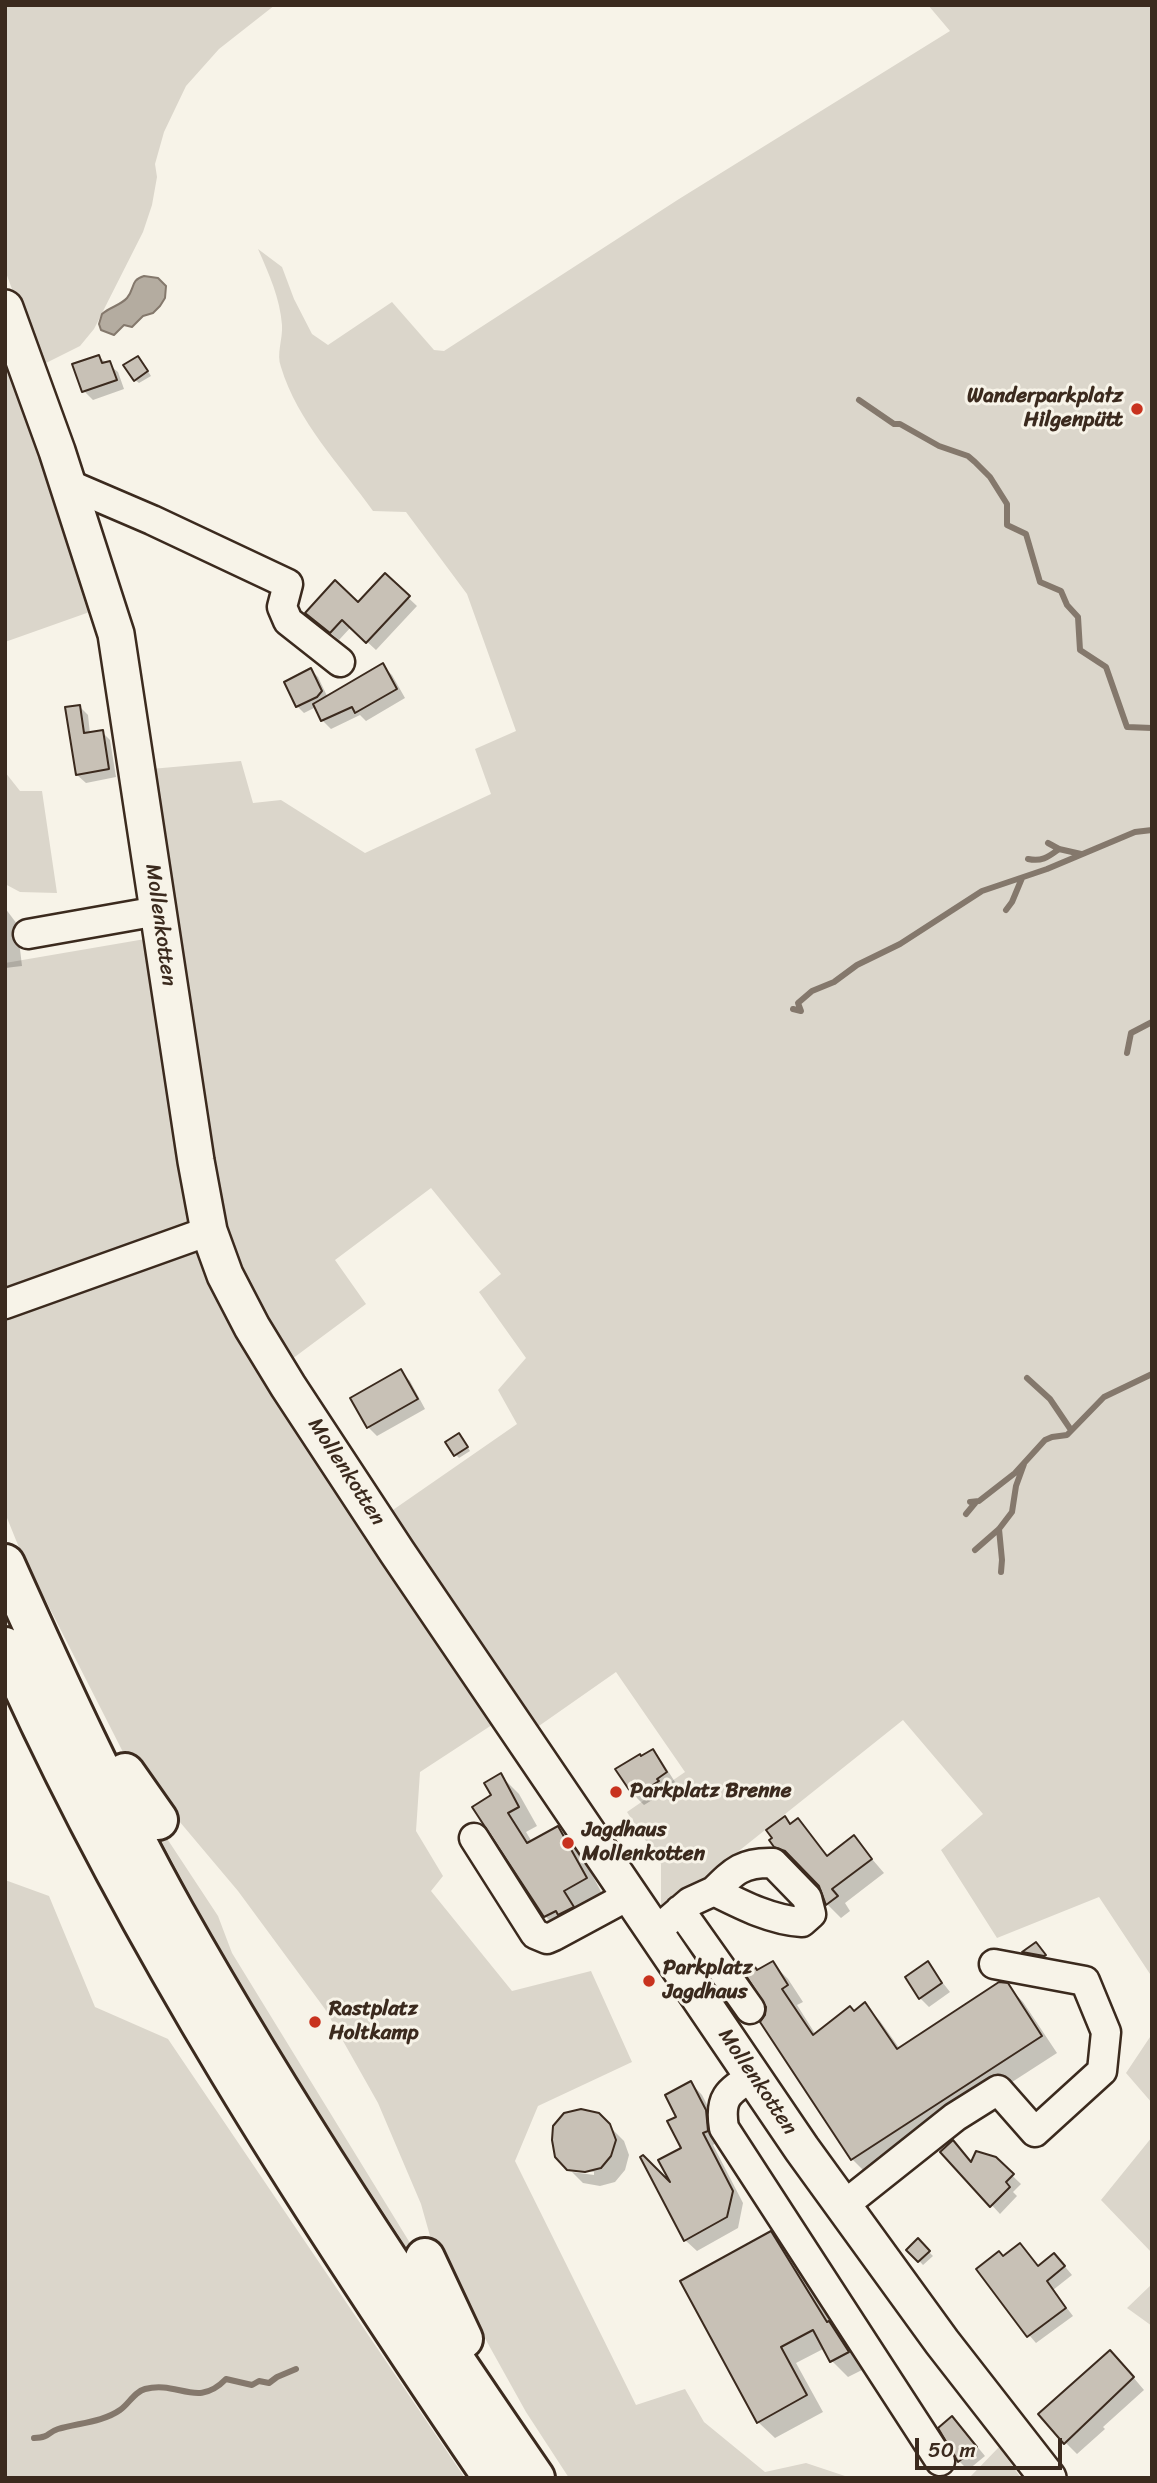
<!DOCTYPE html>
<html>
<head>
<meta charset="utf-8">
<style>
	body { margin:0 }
	#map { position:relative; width:1157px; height:2483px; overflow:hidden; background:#f7f3e8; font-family:Sriracha,sans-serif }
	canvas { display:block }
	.frame { position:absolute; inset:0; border:7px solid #3b2a1e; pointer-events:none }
	.scale { position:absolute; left:915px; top:2438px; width:147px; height:32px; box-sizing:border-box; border:4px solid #3b2a1e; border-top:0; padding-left:9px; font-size:21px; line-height:24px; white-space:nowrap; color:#3b2a1e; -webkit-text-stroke:5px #f7f3e8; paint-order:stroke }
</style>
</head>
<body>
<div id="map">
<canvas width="1157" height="2483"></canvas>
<div class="frame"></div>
<div class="scale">50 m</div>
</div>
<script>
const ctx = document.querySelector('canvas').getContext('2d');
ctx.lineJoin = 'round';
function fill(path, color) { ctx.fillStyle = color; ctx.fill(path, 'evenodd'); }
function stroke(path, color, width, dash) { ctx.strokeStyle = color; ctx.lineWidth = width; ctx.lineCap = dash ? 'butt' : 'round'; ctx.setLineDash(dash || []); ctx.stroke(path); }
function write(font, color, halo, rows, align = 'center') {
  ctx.font = font + ' Sriracha,sans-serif'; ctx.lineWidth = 6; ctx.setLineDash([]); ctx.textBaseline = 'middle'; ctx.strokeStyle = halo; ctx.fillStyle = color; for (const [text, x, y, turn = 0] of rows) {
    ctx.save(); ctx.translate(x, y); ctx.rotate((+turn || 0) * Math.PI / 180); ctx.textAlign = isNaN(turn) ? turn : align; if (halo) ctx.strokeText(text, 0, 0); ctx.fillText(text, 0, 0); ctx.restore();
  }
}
const green = new Path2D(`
	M5 5H275L219 49 186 86 164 132 155 164 157 177 152 205 143 232 94 329 80 346 40 366 5 270Z
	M928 5H1152V1977L1099 1897 997 1938 941 1850 983 1814 903 1720 661 1913V1864L627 1812 685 1772 616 1672 536 1728 390 1512 517 1424 498 1390 526 1358 479 1292 501 1274 431 1188 335 1260 366 1304 292 1359 260 1311 222 1230 151 769 241 761 253 803 281 800 365 853 491 794 475 749 516 731 467 594 406 512 373 511C341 466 297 421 281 367 276 354 283 339 282 325 280 298 269 274 258 249L282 267 294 299 312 334 328 345 392 302 434 350 444 351 679 199 950 31Z
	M5 341 98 609 5 642Z
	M5 772 20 791H42L57 893 20 892 5 884Z
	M151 938 198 1227 5 1292V963Z
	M201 1245 498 1721 420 1772 416 1831 443 1876 431 1891 512 1991 591 1971 632 2062 538 2106 515 2161 636 2405 685 2389 704 2422 765 2472 806 2463 851 2478H569L526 2412 432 2243 421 2204 378 2103 325 2009 238 1891 126 1758 20 1550 5 1513V1315Z
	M155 1829 164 1834 218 1916 232 1953 418 2256V2265L303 2089 217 1945Z
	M5 1880 49 1896 95 2007 168 2039 465 2478H5Z
	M1152 2034V2103L1126 2073Z
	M1152 2137V2253L1101 2200Z
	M1152 2284V2326L1127 2308Z
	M999 2447 1021 2478H969Z`);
const water = new Path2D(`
	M144 276 158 278 166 286 165 298 160 306 153 313 143 316 132 327 124 325 114 335 101 330 99 324 102 314C110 307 121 305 127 298 135 289 130 280 144 276Z`);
const shadow = new Path2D(`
	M99 357 118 372 124 389 93 400 84 391Z
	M142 362 151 376 139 383 135 380Z
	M385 576 417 606 376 650 351 627 339 640 316 621 358 604Z
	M383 666 392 675 405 698 366 721 360 715 331 729 322 720 316 707 304 713 297 706 311 670 318 677 328 698Z
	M80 707 88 715 90 734 102 732 110 740 116 777 86 783 77 775Z
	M5 908 17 924 22 966 5 968Z
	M401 1372 410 1381 425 1409 377 1436 368 1427Z
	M463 1439 470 1451 459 1458 455 1454Z
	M652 1751 661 1760 675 1782 665 1788 667 1791 644 1805 635 1796 618 1770Z
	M501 1776 519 1794 537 1826 526 1832 532 1842 558 1828 577 1847 604 1897 564 1935 545 1916 493 1796Z
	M784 1818 791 1825 798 1821 829 1857 854 1838 884 1873 845 1903 850 1911 841 1918 827 1904 820 1885 800 1865 790 1860 776 1846Z
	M1036 1945 1040 1949 1048 1959 1028 1956 1025 1953Z
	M772 1963 788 1979 803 2002 797 2005 816 2035 864 2005 880 2021 900 2049 1007 1985 1023 2002 1057 2053 868 2175 852 2159 768 2006 752 1964 759 1971Z
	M928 1964 950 1992 929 2007 920 1998Z
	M691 2083 702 2095 717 2124 718 2142 713 2145 743 2203 738 2228 697 2251 685 2240 675 2189 683 2148 678 2118Z
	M598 2115 624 2141 629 2155 625 2170 615 2182 600 2186 583 2183 572 2172 594 2175V2172L568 2168Z
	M953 2142 973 2164 995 2159 1021 2184 1013 2192 1017 2196 1000 2214 943 2152Z
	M771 2233 787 2250 839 2333 864 2369 848 2377 832 2361 825 2348 796 2363 823 2412 775 2438 758 2422Z
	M918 2241 933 2256 923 2265 909 2250Z
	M1020 2245 1039 2268 1062 2263 1072 2275 1053 2290 1073 2316 1036 2343 1029 2335 1004 2258Z
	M1122 2364 1144 2390 1103 2427 1105 2429 1077 2454 1065 2442Z
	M961 2427 985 2456 968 2470 959 2461 941 2428Z`);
const stream = new Path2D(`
	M859 400 894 424H900L939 446 968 456 975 462 990 477 1007 504V525L1026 534 1040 582 1061 591 1067 605 1078 617 1080 650 1106 667 1127 727 1152 728
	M1048 843 1059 849 1081 854
	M1028 859C1042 862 1048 857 1059 849
	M1006 910 1012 902 1022 878
	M793 1009 801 1011 798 1003 812 991 834 982 857 965 900 944 982 891 1047 869 1135 832 1152 830
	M1127 1053 1131 1033 1152 1022
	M1027 1378 1050 1399 1071 1430
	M970 1502 979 1501 1015 1473 1045 1440 1052 1437 1067 1435 1104 1397 1152 1374
	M966 1514 976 1502
	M999 1529 1002 1560 1001 1572
	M975 1550 999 1529 1012 1512 1016 1486 1024 1464
	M34 2438C51 2437 46 2433 58 2429 78 2423 103 2422 120 2410 129 2404 134 2392 145 2389 178 2380 197 2409 226 2379L252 2385 259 2381 269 2383 277 2377 296 2369`);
const building = new Path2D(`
	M99 355 102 363 110 361 117 380 82 392 72 364Z
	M138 356 148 371 134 381 123 365Z
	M385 573 410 596 366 643 342 620 330 633 305 613 335 580 358 602Z
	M383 663 397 689 355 713 352 707 321 721 313 704Z
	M311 668 322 691 317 697 296 707 284 682Z
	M80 705 84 733 103 730 109 769 76 775 65 707Z
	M401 1369 418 1399 367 1428 350 1398Z
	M459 1433 468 1447 454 1456 445 1442Z
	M653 1749 667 1772 657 1779 659 1781 634 1797 615 1769 640 1754 641 1756Z
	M501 1773 519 1807 508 1813 527 1843 558 1826 587 1878 564 1891 574 1907 558 1915 556 1911 544 1917 472 1807 491 1795 484 1783Z
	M785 1816 790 1824 798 1818 827 1856 854 1835 872 1859 832 1889 838 1896 826 1905 819 1886 785 1851 774 1847 769 1840 772 1838 766 1830Z
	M1036 1942 1046 1955 1044 1956 1022 1952Z
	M773 1961 788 1985 782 1989 813 2035 850 2006 854 2011 865 2002 897 2049 999 1982 1008 1983 1042 2036 851 2160 760 2022 765 2015 766 2007 741 1968 752 1962 757 1970Z
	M928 1961 942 1983 919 1999 905 1977Z
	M691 2081 706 2110 708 2131 703 2133 733 2191 727 2217 684 2241 640 2157 643 2155 670 2182 658 2160 681 2148 667 2121 676 2117 665 2095Z
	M581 2109 599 2113 610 2124 616 2140 611 2156 601 2168 585 2172 567 2170 555 2157 552 2140 553 2126 564 2113Z
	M953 2140 971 2162 976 2151 996 2157 1014 2174 1006 2182 1010 2187 990 2207 940 2152Z
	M771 2231 827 2322 829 2321 849 2352 830 2362 813 2330 781 2347 807 2395 757 2423 680 2281Z
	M918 2238 930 2251 918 2262 906 2250Z
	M1020 2243 1038 2266 1054 2253 1065 2266 1047 2281 1066 2308 1027 2337 976 2269 999 2251 1003 2256Z
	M1110 2350 1134 2377 1064 2444 1038 2414Z
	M952 2416 977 2447 958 2462 938 2428Z`);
const minor = new Path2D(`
	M68 484 152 520 288 584 282 607 288 621 340 662
	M28 934 158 911
	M5 1304 209 1231
	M474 1838 535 1934 547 1939 554 1936 630 1895
	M680 1910 750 2009
	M655 1932 690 1902 714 1891C742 1905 771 1920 802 1922L811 1914 807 1898 773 1863C743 1862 734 1871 714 1891
	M753 2076C728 2092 719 2097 724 2128L940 2461
	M843 2206 955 2117 998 2090 1035 2132 1102 2071 1106 2032 1085 1981 994 1964`);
const major = new Path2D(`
	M5 308 57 451 116 634 196 1161 209 1231 225 1275 252 1327 288 1386 397 1552 802 2149 942 2342 1048 2478`);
const highway = new Path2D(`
	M5 1564C58 1682 112 1800 175 1913 285 2108 408 2293 535 2478
	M5 1647C136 1942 312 2212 493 2478
	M125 1773 158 1820
	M425 2258 463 2339`);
const markers = [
	[1137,409,7,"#c8321e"],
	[616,1792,7,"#c8321e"],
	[568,1843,7,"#c8321e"],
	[649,1981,7,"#c8321e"],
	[315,2022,7,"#c8321e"]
];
const poiNames = [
	["Wanderparkplatz",1123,397,"right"],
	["Hilgenpütt",1123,421,"right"],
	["Parkplatz Brenne",630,1792],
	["Jagdhaus",582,1831],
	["Mollenkotten",582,1855],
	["Parkplatz",663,1969],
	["Jagdhaus",663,1993],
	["Rastplatz",329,2010],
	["Holtkamp",329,2034]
];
const streetNames = [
	["Mollenkotten",160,925,82],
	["Mollenkotten",346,1472,57],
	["Mollenkotten",757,2082,56]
];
fill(green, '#dbd6cb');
fill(water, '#b4aca0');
stroke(water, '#84786c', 2);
fill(shadow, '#0003');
stroke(stream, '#84786c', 6);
fill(building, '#c8c1b6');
stroke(building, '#3b2a1e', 2);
stroke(minor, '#3b2a1e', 33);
stroke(major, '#3b2a1e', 40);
stroke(highway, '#3b2a1e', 44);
stroke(minor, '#f7f3e8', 28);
stroke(major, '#f7f3e8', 35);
stroke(highway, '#f7f3e8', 38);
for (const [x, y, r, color] of markers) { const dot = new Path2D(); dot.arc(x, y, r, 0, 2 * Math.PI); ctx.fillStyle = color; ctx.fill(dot); stroke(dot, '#f7f3e8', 2.5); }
write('bold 21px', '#3b2a1e', '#f7f3e8', poiNames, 'left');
write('21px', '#3b2a1e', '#f7f3e8', streetNames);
</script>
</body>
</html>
